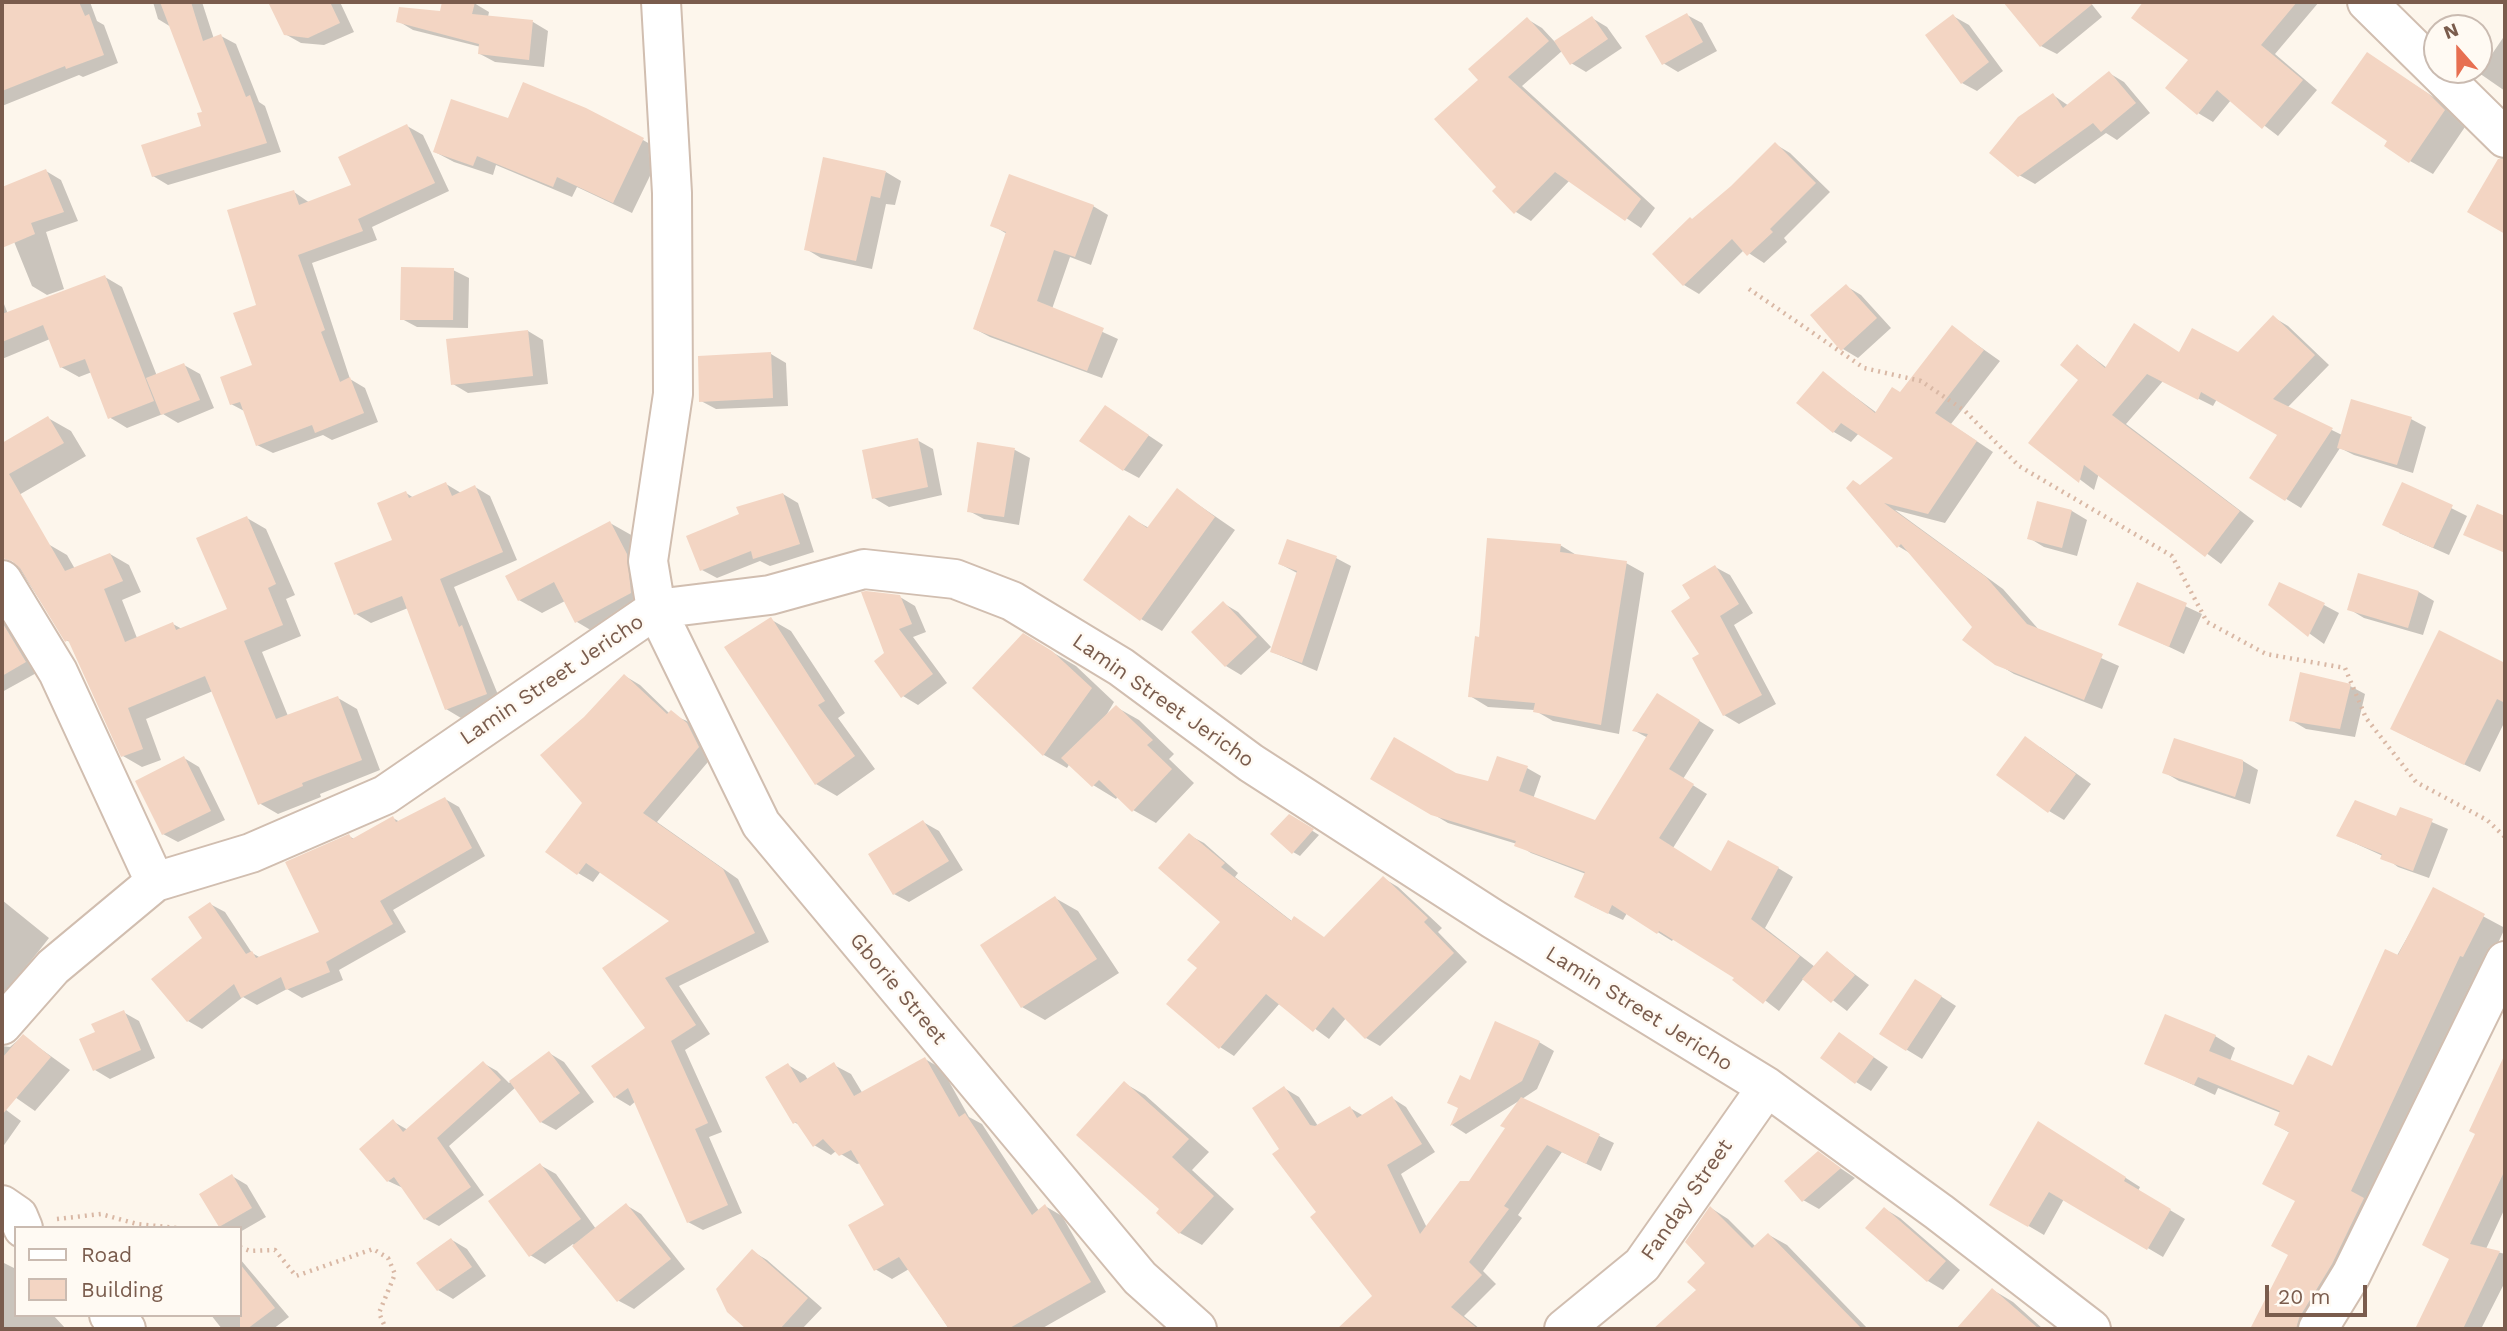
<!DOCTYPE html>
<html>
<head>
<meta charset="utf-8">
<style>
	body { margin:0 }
	#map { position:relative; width:2507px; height:1331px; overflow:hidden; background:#fdf6ec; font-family:"Work Sans",sans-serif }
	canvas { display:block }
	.frame { position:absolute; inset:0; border:4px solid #7a5c4d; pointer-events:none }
	.legend { position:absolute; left:14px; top:1226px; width:228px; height:91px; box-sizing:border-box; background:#fffaf3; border:2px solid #cabbb1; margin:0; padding:9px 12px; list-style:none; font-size:21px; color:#7a5c4d }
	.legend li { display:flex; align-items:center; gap:14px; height:35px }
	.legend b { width:35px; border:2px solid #cabbb1 }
	.north { position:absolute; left:2423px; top:14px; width:70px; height:70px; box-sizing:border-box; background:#fffaf3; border:2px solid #cabbb1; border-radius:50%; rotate:339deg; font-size:19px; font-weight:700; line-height:28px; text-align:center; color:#7a5c4d }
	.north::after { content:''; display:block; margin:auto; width:24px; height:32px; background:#e76f51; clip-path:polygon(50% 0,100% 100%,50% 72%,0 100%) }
	.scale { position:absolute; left:2265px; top:1285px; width:102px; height:32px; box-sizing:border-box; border:4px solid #7a5c4d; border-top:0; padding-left:9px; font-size:21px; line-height:24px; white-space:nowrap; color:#7a5c4d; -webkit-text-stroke:5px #fffaf3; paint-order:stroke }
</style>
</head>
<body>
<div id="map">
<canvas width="2507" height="1331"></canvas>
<div class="frame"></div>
<ul class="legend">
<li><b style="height:9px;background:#fff"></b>Road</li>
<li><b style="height:19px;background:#f3d5c3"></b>Building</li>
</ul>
<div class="north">N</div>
<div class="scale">20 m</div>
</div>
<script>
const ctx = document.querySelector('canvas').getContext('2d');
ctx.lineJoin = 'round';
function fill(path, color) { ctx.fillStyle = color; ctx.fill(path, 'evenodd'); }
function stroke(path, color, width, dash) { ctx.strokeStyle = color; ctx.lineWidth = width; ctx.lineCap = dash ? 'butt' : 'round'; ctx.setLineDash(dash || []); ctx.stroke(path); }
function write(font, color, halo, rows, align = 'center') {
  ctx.font = font + ' "Work Sans",sans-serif'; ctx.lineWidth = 5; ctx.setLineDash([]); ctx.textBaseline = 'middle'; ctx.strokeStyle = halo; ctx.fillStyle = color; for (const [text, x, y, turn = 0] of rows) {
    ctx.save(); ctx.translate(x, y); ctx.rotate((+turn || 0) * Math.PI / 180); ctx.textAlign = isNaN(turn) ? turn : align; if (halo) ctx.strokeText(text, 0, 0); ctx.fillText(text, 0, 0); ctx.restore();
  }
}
const shadow = new Path2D(`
	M2 2H90L97 21 104 25 118 63 83 77 79 75 2 106Z
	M153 2H202L214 39 221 36 236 44 259 102 265 106 281 152 168 185 153 176 204 127V113L171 27 158 19Z
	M270 2H340L354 32 324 45 301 43 285 34Z
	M444 2 474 3 489 12 488 17 533 22 548 31 544 67 495 62 480 54 481 47 413 30 398 21 441 13Z
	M2005 2H2090L2102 17 2057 54 2041 46Z
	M2145 2H2319L2275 54 2317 90 2278 136 2231 100 2213 122 2198 113 2191 60 2133 18Z
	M1687 15 1702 23 1717 51 1678 72 1663 63Z
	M1953 16 1969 25 2003 71 1977 91 1962 83Z
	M1592 18 1607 27 1622 48 1586 72 1571 63 1562 51 1522 86 1655 208 1641 228 1570 180 1531 221 1516 212 1498 187 1481 80 1527 19 1542 28 1555 42Z
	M2505 35V91L2479 73Z
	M2367 54 2452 109 2467 124 2433 174 2410 161 2390 140Z
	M2109 73 2124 82 2150 113 2117 140 2106 133 2035 184 2019 175 2053 95 2069 106Z
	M509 120 643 140 662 151 632 213 577 187 572 197 496 165 493 175 454 162 435 152Z
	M407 126 423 135 449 191 372 227 377 240 312 263 350 379 365 388 378 422 332 440 323 435 273 453 257 445 246 412 231 404 254 366 258 306 294 192 310 203 354 186Z
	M1775 144 1790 153 1830 192 1784 238 1787 242 1764 263 1744 250 1699 294 1684 285 1693 220 1732 187Z
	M46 171 61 180 78 221 46 232 64 289 47 295 32 286 2 212V189Z
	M886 172 901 181 895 205 886 204 872 269 821 258 806 249Z
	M1093 206 1108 215 1091 265 1070 257 1052 309 1118 339 1102 378 990 337 975 329 1007 234 992 225Z
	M453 270 469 278 468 328 417 327 402 319Z
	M105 277 122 287 157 376 184 365 200 374 214 408 178 423 163 414 127 428 109 417 92 372 79 377 61 367 50 339 2 359V299L8 314Z
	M1846 286 1861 295 1891 328 1858 358 1843 349Z
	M2273 317 2288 326 2329 365 2287 408 2342 435 2411 419 2426 427 2413 473 2354 455 2340 448 2301 508 2252 478 2280 435 2217 399 2213 406 2163 381 2126 424 2254 521 2221 564 2099 473 2094 490 2030 442 2080 379 2078 346 2107 368 2180 354H2238Z
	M1952 327 2000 361 1951 424 1993 452 1945 523 1895 510 2003 589 2040 631 2119 666 2102 709 2014 674 1996 663 1974 627 1913 555 1898 546 1861 487 1896 457 1859 433 1851 442 1834 432 1823 373 1877 413 1901 394Z
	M528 331 543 340 548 384 468 393 453 384Z
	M771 354 786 363 788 406 716 409 701 401Z
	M1106 407 1163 445 1139 478 1124 470Z
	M48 418 71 431 86 456 12 499 2 493V445Z
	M917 440 933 449 942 495 889 507 874 498Z
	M979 444 1015 450 1030 458 1019 525 984 519 969 511Z
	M446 484 461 493 475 487 490 496 517 560 454 587 501 702 461 718 446 709 408 608 371 623 356 614 394 541 406 493 414 498Z
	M2403 484 2467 516 2449 555 2399 533Z
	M1177 490 1235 530 1162 631 1141 619 1129 517 1149 528Z
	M783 494 798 503 814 552 770 566 760 561 717 578 702 570 741 515Z
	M2038 503 2072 511 2087 520 2077 556 2044 547 2029 538Z
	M247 518 266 529 295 595 286 599 301 636 262 652 288 716 338 698 357 709 380 770 320 794 321 797 278 814 259 803 213 691 146 719 161 760 142 767 123 756 72 643 66 640 15 562 48 544 67 555 75 569 110 554 129 565 141 592 122 600 137 638 173 624 182 629 229 609Z
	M610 523 633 536 653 606 599 635 577 622 565 601 542 613 519 600Z
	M1560 545 1578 556 1626 563 1644 573 1619 734 1553 721 1534 710 1488 707 1470 696 1481 639Z
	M1336 558 1351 566 1317 671 1272 652 1299 574 1280 564Z
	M1715 567 1730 575 1753 613 1734 625 1776 704 1739 724 1724 715 1693 599Z
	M2359 575 2419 592 2434 601 2423 635 2364 618 2349 609Z
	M2138 584 2202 614 2184 654 2121 624Z
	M900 597 915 606 926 632 913 637 947 683 918 705 903 696 886 654Z
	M1223 603 1238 612 1271 647 1241 675 1226 666Z
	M2270 605H2324L2339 613 2324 644Z
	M2 607 40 671 2 692Z
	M770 619 791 631 845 713 838 718 875 769 837 796 816 784Z
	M1023 635 1076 666 1114 702 1104 719 1116 707 1139 720 1174 754 1169 759 1194 783 1156 823 1133 810 1118 796 1116 799 1093 785 1070 763 1067 768 1044 755 974 688Z
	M2496 660 2505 665V721L2480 772 2407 737Z
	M625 676 640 685 670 714 687 721 702 733 713 756 657 822 738 879 769 942 679 986 710 1034 685 1050 722 1132 709 1137 742 1213 703 1230 688 1222 636 1101 630 1106 615 1097 647 1028 672 921 601 871 593 882 578 873 584 803 585 718Z
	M2350 686 2365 694 2355 737 2306 729 2291 720Z
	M1672 704 1714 730 1683 779 1707 794 1673 848 1712 873 1778 868 1793 877 1765 928 1815 967 1827 953 1869 985 1847 1011 1804 978 1779 1011 1736 978 1674 938 1672 941 1627 913 1623 920 1590 905 1586 874 1531 853 1517 844 1448 823 1372 778 1456 775 1489 783 1527 768 1541 776 1533 799 1596 822 1648 738 1635 731Z
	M2040 747 2091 784 2064 820 2049 811Z
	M184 758 199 767 225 820 178 842 163 834Z
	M2243 761 2258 770 2250 804 2179 781 2164 772Z
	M445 799 459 807 485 856 393 910 406 932 339 970 343 980 302 998 287 989 257 1005 243 997 202 1029 188 1021 210 904 225 912 252 953 261 958 321 933 349 836 354 839 393 818 400 822Z
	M2401 809 2448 829 2429 878 2398 867 2383 856 2339 836 2397 818Z
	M1289 816 1319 835 1300 856 1293 852Z
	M923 822 939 831 963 870 909 902 894 894Z
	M1189 835 1204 843 1238 873 1235 877 1293 922 1326 939 1383 878 1398 887 1442 928 1438 932 1467 962 1380 1046 1366 1038 1346 1018 1329 1039 1280 1003 1234 1056 1220 1047 1200 968 1222 922Z
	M2434 890 2505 928 2320 1329H2252L2290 1255 2297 1201 2290 1133 2276 1125 2281 1113 2218 1088 2215 1095 2146 1063 2215 1036 2235 1048 2230 1061 2294 1087 2333 1069Z
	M1055 898 1078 911 1119 973 1045 1020 1022 1007Z
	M2 900 49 938 15 981 24 988 2 1014Z
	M1931 990 1956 1006 1922 1059 1881 1034Z
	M123 1012 139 1021 155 1058 110 1079 95 1070 97 1033Z
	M1840 1034 1888 1067 1871 1091 1856 1082Z
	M23 1036 70 1070 35 1111 2 1088V1046L10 1047Z
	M1539 1042 1554 1051 1537 1089 1522 1099 1614 1143 1601 1171 1562 1152 1518 1215 1522 1218 1483 1271 1496 1284 1464 1316 1480 1329H1345L1343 1327 1374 1296 1318 1212 1284 1088 1299 1097 1318 1126 1350 1108 1364 1116 1392 1098 1406 1107 1435 1152 1401 1174 1427 1228 1470 1182 1507 1128 1522 1099 1466 1134 1452 1125 1471 1082Z
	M549 1053 564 1062 594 1102 556 1130 541 1122 516 1087 449 1146 484 1195 439 1226 425 1219 403 1188 388 1181 361 1149 394 1122 408 1130 483 1063 497 1071 509 1083Z
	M925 1059 942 1069 969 1117 982 1124 1039 1211 1045 1206 1062 1216 1106 1292 1041 1329H949L909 1269 892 1279 875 1269 886 1205 861 1163 857 1164 836 1151 831 1155 814 1145 801 1126 794 1122 788 1065 805 1075 808 1080 834 1065 851 1074 863 1094Z
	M2495 1081 2505 1085V1208L2486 1249 2505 1254V1282L2481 1329H2417L2451 1259 2477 1134Z
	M1124 1083 1145 1095 1209 1152 1192 1170 1234 1209 1202 1245 1180 1233 1158 1212 1162 1208Z
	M2 1107 21 1121 2 1148Z
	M2054 1132 2140 1187 2138 1191 2185 1219 2163 1257 2064 1199 2044 1235 1991 1204Z
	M1818 1153 1855 1178 1819 1209 1803 1200Z
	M540 1165 556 1174 596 1229 626 1205 641 1214 685 1269 634 1309 619 1301 573 1244 545 1264 530 1255Z
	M232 1176 247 1185 266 1217 240 1232V1228L220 1226Z
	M1711 1208 1728 1219 1756 1247 1769 1235 1787 1245 1868 1329H1795L1778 1312 1761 1329H1655L1699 1290 1707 1263Z
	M1885 1209 1900 1218 1960 1270 1943 1290 1928 1281Z
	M452 1240 467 1249 486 1276 453 1299 438 1290Z
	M752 1251 767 1260 822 1308 802 1329H749L728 1311Z
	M240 1259 289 1317 273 1329H222L211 1315H240Z
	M4 1263 16 1269V1315H53L66 1329H2Z
	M1993 1290 2013 1302 2043 1329H1958Z`);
const building = new Path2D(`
	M2 2H79L85 16 89 14 104 55 66 69 65 66 2 91Z
	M160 2H191L203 41 221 34 246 97 250 95 267 143 152 177 141 145 201 126 197 113 202 112Z
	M268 2H330L340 23 308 38 284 35Z
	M442 2H475L472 14 533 20 529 60 478 54 479 44 396 22 399 7 440 11Z
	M2003 2H2095L2040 47Z
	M2143 2H2297L2261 45 2303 80 2262 129 2217 90 2197 115 2165 88 2188 60 2131 18Z
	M1687 13 1703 42 1662 65 1645 36Z
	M1953 14 1989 62 1961 84 1925 35Z
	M1592 16 1608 39 1570 65 1554 41Z
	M1527 17 1549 41 1508 77 1641 199 1625 221 1555 172 1514 214 1492 191 1496 187 1434 119 1478 80 1468 69Z
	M2367 52 2429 94 2445 110 2409 163 2384 146 2387 141 2331 103Z
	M2109 71 2136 103 2101 132 2093 123 2018 177 1989 153 2018 117 2053 93 2063 108Z
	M523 82 586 108 644 138 613 203 557 177 553 187 477 156 473 166 433 152 451 99 508 118Z
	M407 124 435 183 358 219 363 231 298 255 325 330 321 332 340 382 350 377 364 413 315 433 312 425 256 446 240 402 230 405 220 377 252 365 233 313 256 305 227 210 294 190 299 205 351 185 338 157Z
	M1775 142 1816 183 1770 229 1773 232 1747 256 1732 239 1683 286 1652 254 1690 217 1692 219 1731 186Z
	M823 157 886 171 880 198 871 196 856 261 804 250Z
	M2498 159H2505V234L2467 212Z
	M46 169 64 212 31 223 35 234 2 248V187Z
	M1009 174 1094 205 1075 257 1054 250 1037 301 1104 328 1087 371 973 329 1006 232 990 226Z
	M401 267 454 268 453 320H400Z
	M105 275 154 401 108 419 85 359 60 368 43 325 2 342V314Z
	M1846 284 1877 318 1841 351 1810 315Z
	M2273 315 2315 355 2273 399 2333 428 2285 501 2249 478 2277 435 2201 392 2198 400 2147 374 2112 415 2240 511 2205 557 2084 465 2079 483 2028 443 2078 380 2060 365 2077 344 2105 368 2134 323 2179 352 2192 328 2238 352Z
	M1952 325 1984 350 1935 413 1977 441 1928 514 1884 503 1986 577 2027 624 2103 654 2084 700 1995 665 1962 640 1972 627 1901 544 1897 548 1846 488 1853 480 1860 485 1893 458 1841 423 1833 433 1796 403 1823 371 1875 413 1892 387 1900 392Z
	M528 330 533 376 451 385 446 339Z
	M771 352 773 398 699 402 698 356Z
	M184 363 200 400 161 415 146 378Z
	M2351 399 2412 417 2397 465 2337 448Z
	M1105 405 1149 435 1123 471 1079 441Z
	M48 416 64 443 9 474 65 571 110 553 123 581 104 589 125 642 173 622 176 630 227 609 196 538 247 516 276 584 268 588 283 625 244 641 276 719 338 696 362 760 302 783 303 786 258 805 205 676 128 708 143 749 121 757 68 640 65 642 20 568 12 561 2 558V443Z
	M918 438 928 487 872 499 862 450Z
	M977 442 1015 448 1004 517 967 512Z
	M446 482 452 496 475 485 503 552 440 579 459 627 462 625 487 694 445 710 402 596 354 615 334 563 392 540 377 503 406 491 409 498Z
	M2402 482 2453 505 2433 548 2382 525Z
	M1177 488 1215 517 1140 621 1083 580 1129 515 1147 528Z
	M783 493 800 544 753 559 751 551 700 571 686 536 739 514 736 507Z
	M2037 501 2072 510 2062 548 2027 539Z
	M2477 504 2505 516V553L2463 535Z
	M610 521 627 554 631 593 575 623 554 582 518 601 505 576Z
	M1487 538 1561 544 1560 552 1627 561 1601 725 1533 712 1535 703 1468 697 1475 636 1479 637Z
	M1287 539 1337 556 1302 663 1270 652 1297 571 1278 564Z
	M1715 565 1739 604 1720 616 1762 695 1723 716 1692 658 1699 654 1671 611 1690 598 1682 585Z
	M2358 573 2419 591 2408 628 2347 610Z
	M2137 582 2187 603 2169 647 2118 625Z
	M2279 582 2325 603 2308 637 2268 605Z
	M866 591 900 595 912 624 899 629 933 674 901 698 874 661 884 653 861 592Z
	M1223 601 1257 637 1225 667 1191 632Z
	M771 617 825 701 818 705 855 756 815 785 724 647Z
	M2 622 26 662 2 676Z
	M2439 630 2505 663V703L2497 699 2464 765 2390 729Z
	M1023 633 1052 651 1092 688 1043 756 972 688Z
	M2300 672 2351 684 2340 729 2289 721Z
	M624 674 667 714 671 710 687 723 699 747 643 813 723 869 755 933 665 978 696 1025 671 1041 708 1123 695 1129 728 1205 687 1223 628 1088 614 1098 591 1066 645 1028 602 968 669 921 586 863 577 875 545 852 582 803 540 755 584 717Z
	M1657 693 1700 720 1669 769 1694 784 1659 838 1711 871 1728 840 1779 867 1751 919 1800 956 1763 1004 1732 980 1734 978 1659 931 1657 934 1612 905 1608 914 1574 897 1585 872 1514 846 1516 841 1431 815 1370 779 1394 737 1456 773 1488 781 1497 756 1528 766 1519 791 1595 820 1648 734 1632 731Z
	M1116 705 1153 740 1147 745 1172 769 1132 812 1099 780 1092 787 1061 758Z
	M2025 736 2076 774 2048 813 1996 775Z
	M2174 738 2243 760V771L2235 797 2162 773Z
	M184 756 211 811 162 835 135 781Z
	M445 797 472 848 380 901 393 924 326 962 330 972 286 990 281 977 241 998 234 984 187 1022 151 979 202 938 188 917 210 902 246 954 252 951 256 958 319 932 285 862 349 834 352 839 393 816 396 822Z
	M2355 800 2396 816 2400 807 2433 819 2413 871 2380 859 2382 854 2336 836Z
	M1289 814 1314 829 1292 854 1270 834Z
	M923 820 949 861 893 895 868 854Z
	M1189 833 1225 863 1221 867 1291 921 1294 916 1324 937 1383 876 1428 918 1424 922 1454 953 1365 1039 1333 1007 1313 1032 1266 994 1219 1049 1166 1004 1197 968 1187 960 1220 922 1158 868Z
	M2433 887 2485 914 2463 957 2460 956 2351 1191 2364 1198 2332 1264 2299 1318 2296 1329H2250L2288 1255 2271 1246 2295 1201 2262 1184 2289 1132 2274 1125 2280 1111 2198 1077 2194 1085 2144 1064 2165 1014 2216 1035 2209 1051 2293 1085 2308 1055 2332 1066 2385 949 2398 955Z
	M1055 896 1097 959 1021 1008 980 945Z
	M1827 951 1855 975 1831 1003 1802 979Z
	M1915 979 1942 996 1906 1051 1879 1034Z
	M124 1010 141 1050 93 1071 79 1039 95 1032 91 1024Z
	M1495 1021 1540 1041 1522 1081 1450 1126 1458 1108 1447 1103 1460 1075 1470 1080Z
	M1839 1032 1874 1057 1855 1084 1820 1058Z
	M23 1034 51 1057 2 1115V1058Z
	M549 1051 580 1093 540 1123 509 1081Z
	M2505 1054V1170L2470 1244 2500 1251 2463 1329H2415L2449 1259 2422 1245 2475 1134 2469 1131Z
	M925 1057 959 1117 965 1113 1032 1215 1045 1204 1091 1282 1008 1329H949L899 1257 874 1271 848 1225 884 1205 851 1150 839 1156 823 1139 813 1147 796 1122 793 1124 765 1077 788 1063 800 1083 834 1062 854 1096Z
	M483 1061 501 1080 437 1138 471 1187 424 1220 394 1177 387 1182 359 1149 393 1119 403 1132Z
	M1124 1081 1189 1139 1172 1157 1214 1196 1179 1234 1156 1213 1159 1209 1076 1135Z
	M1284 1086 1310 1125 1315 1126 1350 1106 1357 1118 1392 1096 1422 1144 1387 1165 1420 1234 1460 1181H1469L1505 1128 1500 1126 1521 1097 1600 1134 1586 1164 1547 1145 1504 1206 1509 1209 1469 1262 1482 1275 1451 1307 1478 1329H1337L1372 1296 1310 1217 1316 1212 1272 1154 1279 1149 1252 1108Z
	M2038 1121 2126 1177 2124 1181 2171 1209 2147 1250 2049 1192 2028 1227 1989 1205Z
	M1818 1151 1841 1168 1802 1202 1784 1181Z
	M540 1163 581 1219 529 1257 488 1201Z
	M232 1174 252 1208 219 1227 199 1194Z
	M626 1203 671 1259 617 1302 572 1246Z
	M1710 1206 1752 1248 1768 1233 1862 1329H1653L1696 1290 1687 1282 1705 1263 1685 1242Z
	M1884 1207 1946 1261 1927 1282 1865 1228Z
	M451 1238 472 1267 437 1291 416 1263Z
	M752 1249 808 1298 780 1329H746L727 1312 716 1289Z
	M240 1264 275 1308 247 1329H240Z
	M1992 1288 2039 1329H1956Z`);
const path = new Path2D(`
	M1749 289 1864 368 1921 381 1965 411 2019 466 2172 556 2207 622 2266 654 2345 668 2366 718 2416 782 2487 820 2505 837
	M57 1219 101 1214 137 1224 177 1228
	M240 1247 250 1251 275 1250 296 1276 373 1249 388 1258 395 1274 379 1313 386 1329`);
const minor = new Path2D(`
	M661 2 672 193 673 394 648 561 656 609 761 824 1140 1278 1197 1329
	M2367 2 2505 138
	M2 580 58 672 155 882
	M2 1025 53 967 155 882 251 853 385 795 656 609 770 595 864 569 955 579 1012 601 1121 667 1251 763 1493 919 1767 1087 1939 1212 2091 1329
	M2 1205 18 1216 23 1228
	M109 1315 126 1329
	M1564 1329 1642 1265 1767 1087
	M2318 1329 2351 1275 2505 961`);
const streetNames = [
	["Lamin Street Jericho",552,680,-34],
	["Lamin Street Jericho",1163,701,35],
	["Gborie Street",898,989,50],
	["Lamin Street Jericho",1639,1009,32],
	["Fanday Street",1687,1200,-55]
];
fill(shadow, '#0003');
fill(building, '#f3d5c3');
stroke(minor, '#d1beb0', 42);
stroke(path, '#d9b8a5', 4.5, [2, 5]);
stroke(minor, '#fff', 38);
write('21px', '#7a5c4d', '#fffaf3', streetNames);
</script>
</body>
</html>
